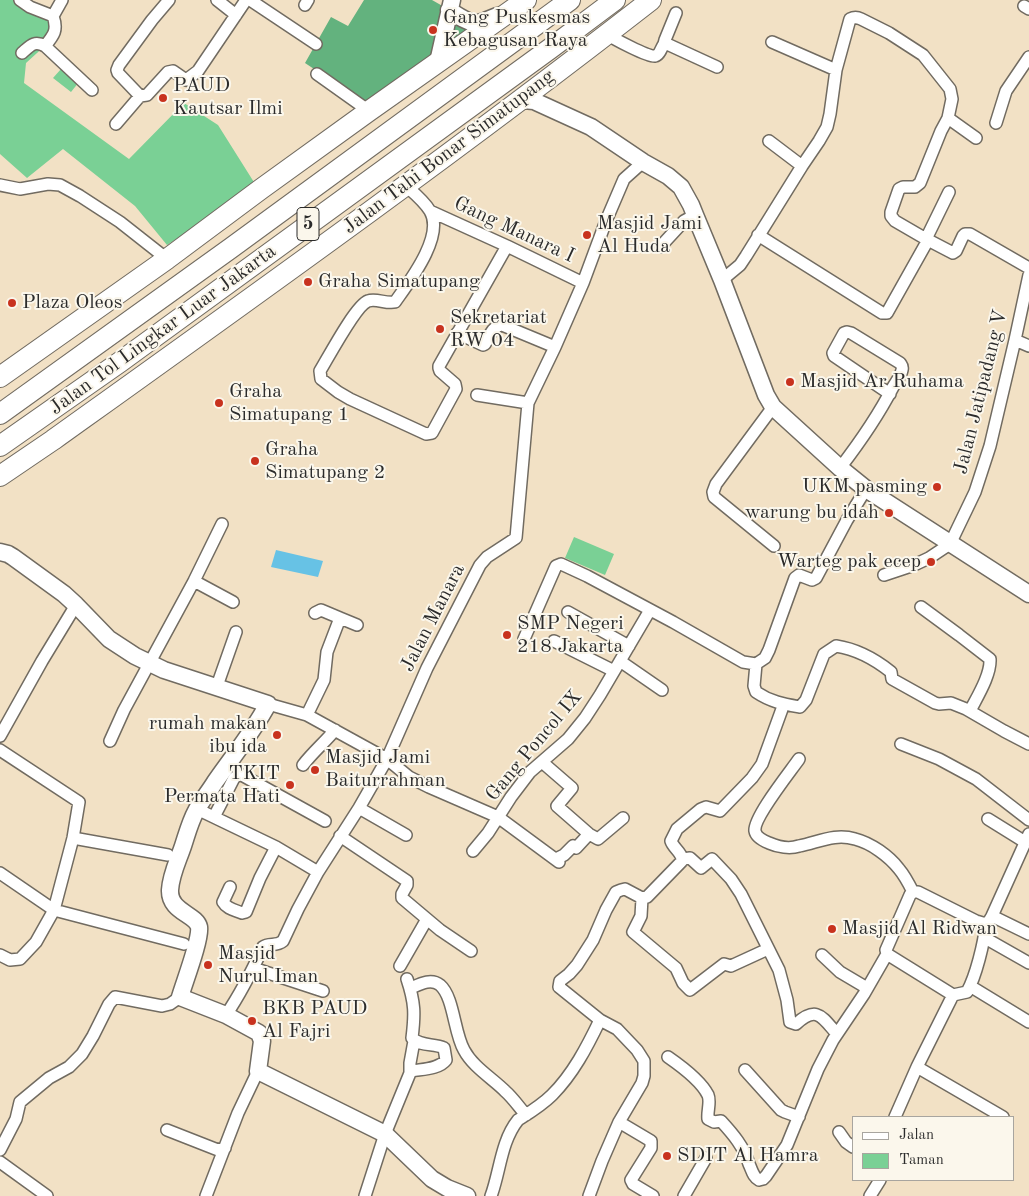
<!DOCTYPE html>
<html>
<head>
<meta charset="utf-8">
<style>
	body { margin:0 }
	#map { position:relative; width:1029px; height:1196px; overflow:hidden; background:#f2e1c5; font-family:"Old Standard TT",serif }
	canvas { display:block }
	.legend { position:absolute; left:852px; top:1116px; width:162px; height:65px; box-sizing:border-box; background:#fbf7ec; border:1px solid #a8a59f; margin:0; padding:6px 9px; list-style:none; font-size:15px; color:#2b2b2b }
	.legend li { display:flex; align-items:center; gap:10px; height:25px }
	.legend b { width:25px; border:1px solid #a8a59f }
</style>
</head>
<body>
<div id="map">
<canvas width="1029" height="1196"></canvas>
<ul class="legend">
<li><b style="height:6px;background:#fff"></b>Jalan</li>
<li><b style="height:14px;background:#7ad095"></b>Taman</li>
</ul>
</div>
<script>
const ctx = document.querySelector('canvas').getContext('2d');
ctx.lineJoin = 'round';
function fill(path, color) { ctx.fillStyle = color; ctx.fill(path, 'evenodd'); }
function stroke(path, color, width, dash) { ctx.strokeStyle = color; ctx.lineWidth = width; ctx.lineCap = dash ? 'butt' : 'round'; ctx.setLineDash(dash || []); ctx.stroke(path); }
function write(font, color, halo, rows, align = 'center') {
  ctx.font = font + ' "Old Standard TT",serif'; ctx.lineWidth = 4; ctx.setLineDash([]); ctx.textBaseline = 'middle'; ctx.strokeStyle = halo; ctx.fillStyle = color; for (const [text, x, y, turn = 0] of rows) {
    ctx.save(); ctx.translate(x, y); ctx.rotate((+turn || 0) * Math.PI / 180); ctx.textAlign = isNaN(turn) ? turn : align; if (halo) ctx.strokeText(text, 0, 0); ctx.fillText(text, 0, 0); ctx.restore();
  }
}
const green = new Path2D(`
	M0 0H14L53 24 48 43 26 63 24 83 129 159 184 103 218 125 257 187 167 245 135 206 63 149 27 178 0 154Z
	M61 69 79 82 71 92 53 78Z
	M574 537 614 554 605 575 565 558Z`);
const forest = new Path2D(`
	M364 0H432L483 29 377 111 305 63 331 17 348 26Z`);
const water = new Path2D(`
	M276 550 323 561 318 577 271 567Z`);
const street = new Path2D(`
	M20 0 30 7 53 16
	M62 0 53 16C58 30 54 35 45 46L92 90
	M217 0 236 15
	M250 0 316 44
	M305 5 308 0
	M1024 6 1029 9
	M607 34C614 39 648 57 655 56 660 55 661 48 664 44H667L717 67
	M772 42 836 70
	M664 44 665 40 676 13
	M22 53C30 46 34 40 45 46
	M317 74 369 111
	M140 96 118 73 117 70 119 65 152 20 169 0
	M948 118 976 138
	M996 123 1006 91 1029 57
	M116 124 140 96 147 95 168 72 173 71 186 80 198 71 246 0
	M769 141 802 166
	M0 185 20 189 48 184 60 185 80 196 120 222 167 259
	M406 186C414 193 424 201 430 211 445 236 409 282 395 302 386 304 376 298 368 301 356 305 328 358 320 371L321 379 338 392 350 399 426 434 432 433 456 389 455 384 440 371 439 368V366L507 246
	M430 211 507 246 583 283
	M758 235 882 313H887L928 240 926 239 949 192
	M928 240 953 253 956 251 963 236 965 234H970L1029 268
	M660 247 684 221 695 215
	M722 280 740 265 746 256 802 166 819 141 827 127 830 114 836 70 850 19C854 17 857 17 861 19L889 33 923 55 950 89 952 99 948 118 941 131 920 183 915 187H903L899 189 891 212V216L895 221 926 239
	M457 333 483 345 485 344C489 337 493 325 502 325L555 347
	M1015 340 1029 346
	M477 395 528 403
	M773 407 716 484 713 492 714 497 774 546
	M840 468C860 442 878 416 893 387 896 382 901 376 902 370 903 366 902 366 900 363L851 333 847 332 844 333 833 353 834 356 890 394
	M866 489 847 520 816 578 812 580 799 575 795 578 769 650 765 658 756 664 754 686 756 692C771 702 783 704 800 707L806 700 824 654 836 646C856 649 876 660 891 672L892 679 935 703 939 704 951 703 966 709 1004 731 1029 744
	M884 575 914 565 929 558 950 544 975 492 990 446 1015 340 1029 275
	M194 581 233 602
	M921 607 959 635 990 659C991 675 977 697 970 711
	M568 612 629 646
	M340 618 357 625
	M524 639 556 566 561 564 587 576 673 622 743 662 756 664
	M554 641 614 671
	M620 661 662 690
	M217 686 236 632
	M268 704 307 715 387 759 409 777 429 787 498 817 559 862
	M307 715 324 680 327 652 340 618 321 610 315 613
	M0 736 42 661 76 605
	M110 741 124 710 194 581 222 524
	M901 744 939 759 976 779 1029 820
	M0 750 79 802 73 838 54 910 36 942 20 959 10 960 0 955
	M799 759C790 772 753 818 755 831 756 837 764 841 769 843 778 847 790 849 799 846 819 842 835 833 855 839 871 843 889 856 899 869 905 876 909 884 913 892
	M542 762 572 788 557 806 589 834 598 839 623 818
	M303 765C313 752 325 742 335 730
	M359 808 406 835
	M197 809 276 847 318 872
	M214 817 234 778 240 774 325 821
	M988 819 1025 842
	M340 836 407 881V885L402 894V898L440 930 471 951
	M73 838 168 855
	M473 851 488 833 511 797 530 772 568 739 585 718 600 695 650 610
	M556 859 564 855 573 846 576 848 589 834
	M683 859 690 858 701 868 712 859 731 879 741 894 779 970 787 1000 790 1022 796 1024C817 1005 822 1017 837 1034
	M0 873 54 910 184 944
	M230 887 223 902C227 909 235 910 242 913L246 912 260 878 276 847
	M642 898 647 897 682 861C683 853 673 848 671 841L677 829 701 809 706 807 720 811 752 778 762 764 782 709V705
	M642 898 641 916 633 932 676 968 683 983 690 990 724 964 731 966 768 949
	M992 916 1029 934
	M985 938 1029 963
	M887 954 953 995 917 1067 895 1117
	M822 955 840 972 867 988
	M400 966 427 919
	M253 968 323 991
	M970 986 1029 1022
	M411 988C420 984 431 978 440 985 454 997 454 1033 464 1050 473 1067 492 1078 505 1091 513 1098 519 1107 526 1115
	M953 995 967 992C976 976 984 943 986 924
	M226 1015C241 993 252 971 263 947 269 942 276 947 283 941L298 909 318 872 359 808 387 759 427 668 480 565 487 557 516 538 528 403 555 347 583 283 606 221 624 179 643 162
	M668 1057C681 1066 701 1081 708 1095 711 1102 707 1111 708 1119L714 1122 721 1121C733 1134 744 1147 749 1164 752 1170 753 1177 759 1180L763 1179 766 1176 787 1145 818 1069 833 1040 864 994 887 954 886 950 910 895 913 892H918L976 921 986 924 989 921 992 916 1029 834
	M917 1067 1003 1117
	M745 1070 781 1110 785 1112 799 1117
	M410 1073V1063L414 1041
	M619 1122 651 1141V1148L631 1180 633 1184 653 1196
	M167 1130 218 1150 225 1148
	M839 1132 846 1142 853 1147
	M0 1150 16 1119 20 1102 49 1078 69 1067 82 1054 93 1036 109 1004 115 997 162 1006 170 1004 180 997
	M0 1162 47 1196
	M206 1196 238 1113 258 1071
	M365 1196 385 1134 410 1073 412 1071C423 1069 439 1069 446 1060L444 1048C434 1043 421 1047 412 1038 415 1014 415 1003 407 979
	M491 1196C500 1172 501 1141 518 1120 529 1113 542 1105 552 1095 573 1074 587 1047 600 1020
	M589 1196 602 1161 619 1122 642 1083 644 1076V1061L637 1050 617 1029 600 1020 559 987 560 981 569 974 577 965 593 940 606 910 616 892 621 890 625 889 642 898
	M684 1196 706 1158
	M870 1196 880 1180`);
const secondary = new Path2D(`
	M449 10C457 15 469 24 478 23 485 22 491 18 497 16
	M438 62 452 0
	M522 100 534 101 591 127 643 162 668 176 681 187 691 205 695 215 722 280 766 395 773 407 840 468 866 489 1029 594
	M0 552 8 554 13 557 64 594 76 605 109 639 135 656 164 670 268 704C253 732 233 756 215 782 209 792 201 801 196 811 190 822 187 834 183 846 178 861 171 874 170 890 169 912 196 914 199 927 201 939 184 983 180 997L226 1015 259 1033 262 1041 258 1071 385 1134 432 1179 447 1188 467 1196`);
const highway = new Path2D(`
	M0 377 167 259 261 189 369 111 526 0
	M0 414 231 248 570 0
	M0 446 120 362 551 48 615 0
	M0 476 53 440C254 296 456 152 651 0`);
const markers = [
	[433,30,5,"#c8321e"],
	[163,98,5,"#c8321e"],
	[587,235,5,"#c8321e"],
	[308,282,5,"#c8321e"],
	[12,303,5,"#c8321e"],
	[440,329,5,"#c8321e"],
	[790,382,5,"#c8321e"],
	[219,403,5,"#c8321e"],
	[255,461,5,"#c8321e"],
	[937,487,5,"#c8321e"],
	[889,513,5,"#c8321e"],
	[931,562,5,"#c8321e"],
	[507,635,5,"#c8321e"],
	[277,735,5,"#c8321e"],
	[315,770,5,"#c8321e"],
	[290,785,5,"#c8321e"],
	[832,929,5,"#c8321e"],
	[208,965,5,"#c8321e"],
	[252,1021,5,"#c8321e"],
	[667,1156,5,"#c8321e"]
];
const shields = [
	[308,224,22]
];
const shieldNames = [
	["5",308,224]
];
const poiNames = [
	["Gang Puskesmas",443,18],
	["Kebagusan Raya",443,41],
	["PAUD",173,86],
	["Kautsar Ilmi",173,109],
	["Masjid Jami",597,224],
	["Al Huda",597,247],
	["Graha Simatupang",318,282],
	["Plaza Oleos",22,303],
	["Sekretariat",450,318],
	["RW 04",450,341],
	["Masjid Ar Ruhama",800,382],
	["Graha",229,392],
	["Simatupang 1",229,415],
	["Graha",265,450],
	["Simatupang 2",265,473],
	["UKM pasming",927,487,"right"],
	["warung bu idah",879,513,"right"],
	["Warteg pak ecep",921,562,"right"],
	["SMP Negeri",517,624],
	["218 Jakarta",517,647],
	["rumah makan",267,724,"right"],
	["ibu ida",267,747,"right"],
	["Masjid Jami",325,758],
	["Baiturrahman",325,781],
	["TKIT",280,774,"right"],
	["Permata Hati",280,797,"right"],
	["Masjid Al Ridwan",842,929],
	["Masjid",218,954],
	["Nurul Iman",218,977],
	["BKB PAUD",262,1009],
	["Al Fajri",262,1032],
	["SDIT Al Hamra",677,1156]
];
const streetNames = [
	["Jalan Tahi Bonar Simatupang",449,152,-37],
	["Gang Manara I",514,230,25],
	["Jalan Tol Lingkar Luar Jakarta",163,330,-36],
	["Jalan Jatipadang V",981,392,-76],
	["Jalan Manara",433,618,-63],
	["Gang Poncol IX",534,746,-50]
];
fill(green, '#7ad095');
fill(forest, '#63b27e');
fill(water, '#67c2e5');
stroke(street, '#716b61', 14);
stroke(secondary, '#716b61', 19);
stroke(highway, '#716b61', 22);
stroke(street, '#fff', 11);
stroke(secondary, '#fff', 16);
stroke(highway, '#fff', 20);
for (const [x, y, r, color] of markers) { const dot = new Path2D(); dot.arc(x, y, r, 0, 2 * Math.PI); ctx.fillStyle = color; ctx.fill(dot); stroke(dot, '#fbf7ec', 2); }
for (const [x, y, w] of shields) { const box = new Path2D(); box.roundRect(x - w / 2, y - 16.5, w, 33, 4); ctx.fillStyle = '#fbf7ec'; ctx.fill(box); stroke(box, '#2b2b2b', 1); }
write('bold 19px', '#2b2b2b', null, shieldNames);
write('20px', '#2b2b2b', '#fbf7ec', poiNames, 'left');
write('20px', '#2b2b2b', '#fbf7ec', streetNames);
</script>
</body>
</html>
